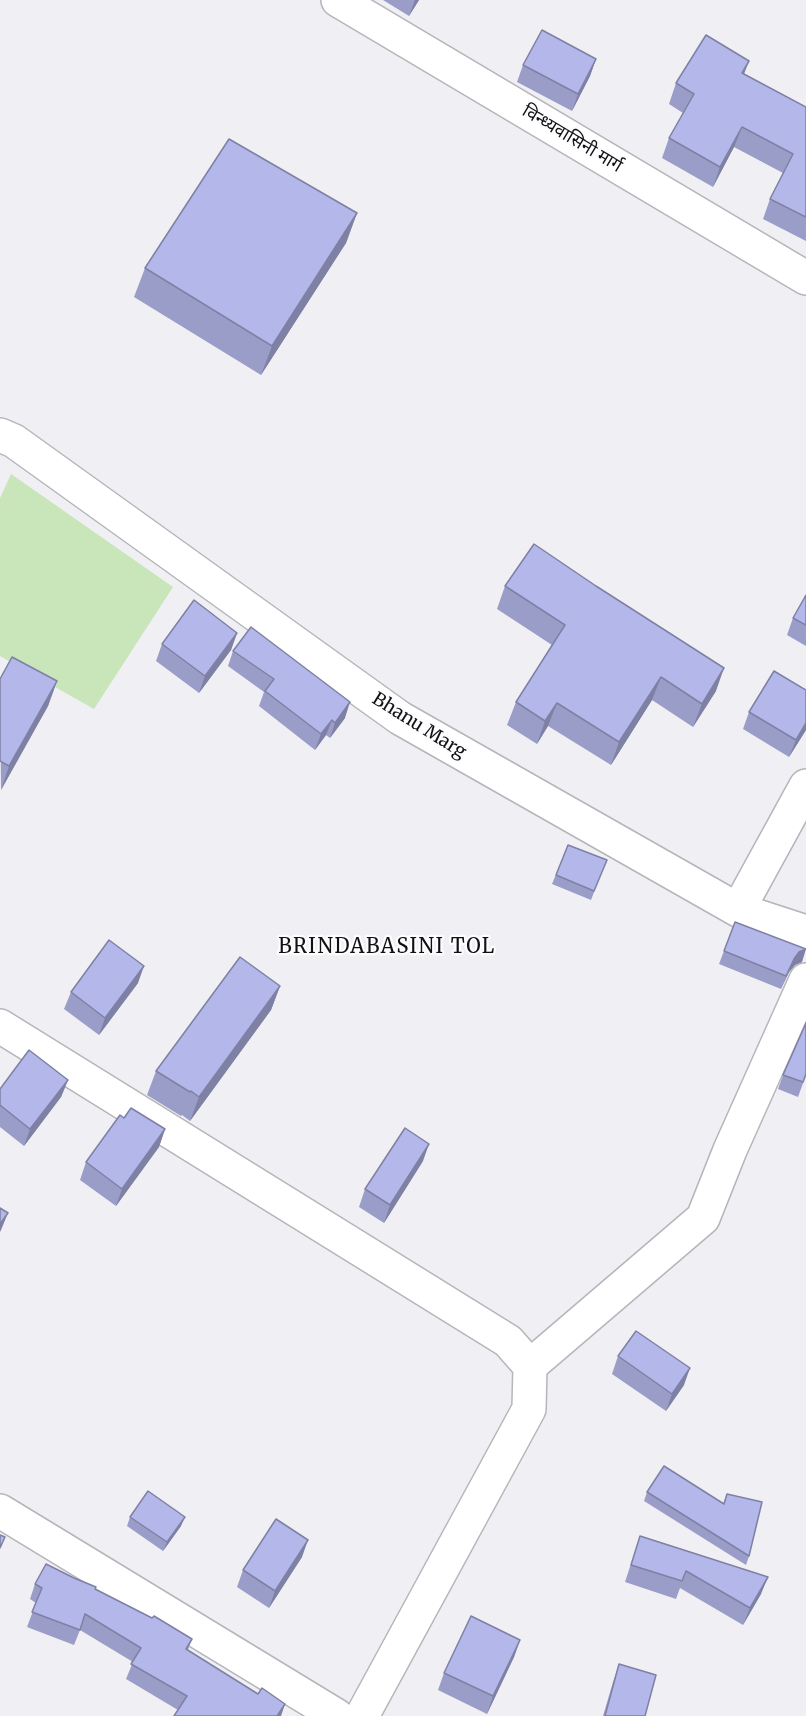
<!DOCTYPE html>
<html>
<head>
<meta charset="utf-8">
<style>
	body { margin:0 }
	canvas { display:block; background:#efeff4 }
</style>
</head>
<body>
<canvas width="806" height="1716"></canvas>
<script>
const ctx = document.querySelector('canvas').getContext('2d');
ctx.lineJoin = 'round';
function fill(path, color) { ctx.fillStyle = color; ctx.fill(path, 'evenodd'); }
function stroke(path, color, width, dash) { ctx.strokeStyle = color; ctx.lineWidth = width; ctx.lineCap = dash ? 'butt' : 'round'; ctx.setLineDash(dash || []); ctx.stroke(path); }
function write(font, color, halo, rows, align = 'center') {
  ctx.font = font + ' Merriweather,"Noto Sans Devanagari",serif'; ctx.lineWidth = 4.5; ctx.setLineDash([]); ctx.textBaseline = 'middle'; ctx.strokeStyle = halo; ctx.fillStyle = color; for (const [text, x, y, turn = 0] of rows) {
    ctx.save(); ctx.translate(x, y); ctx.rotate((+turn || 0) * Math.PI / 180); ctx.textAlign = isNaN(turn) ? turn : align; if (halo) ctx.strokeText(text, 0, 0); ctx.fillText(text, 0, 0); ctx.restore();
  }
}
const green = new Path2D(`
	M11 474 173 587 94 709 0 656V498Z`);
const street = new Path2D(`
	M338 0 806 278
	M0 435 14 441 400 718 738 910 806 786
	M738 910 806 932
	M0 1026 508 1341 530 1366 529 1409 362 1716
	M530 1366 703 1218 730 1150 806 980`);
const secondary = new Path2D(`
	M0 1511 337 1716`);
const wall = new Path2D(`
	M383 0H419L409 16Z
	M596 59 590 76 572 111 517 82 523 65Z
	M744 74 806 107V241L763 219 770 199 783 173 734 147 713 187 662 158 669 138 683 113 669 104 676 83Z
	M357 213 346 243 261 375 134 297 145 268Z
	M505 586 716 691 693 727 652 700 611 765 548 726 537 744 507 725 516 702 552 645 497 609Z
	M806 595V646L787 635 793 618Z
	M237 633 231 650 199 693 156 661 162 644Z
	M233 651 345 718 330 738 326 735 315 750 259 706 264 692 228 666Z
	M0 679 57 681 48 706 1 790Z
	M749 712 806 730 789 757 743 729Z
	M568 845 603 869 591 900 552 884Z
	M735 922 802 962 795 965 789 972 781 989 719 964Z
	M138 983 99 1035 64 1009 71 992Z
	M280 986 271 1010 190 1121 182 1115 181 1116 147 1095 156 1071Z
	M783 1075H806L798 1097 778 1089Z
	M68 1080 61 1097 24 1146 0 1127V1089Z
	M124 1118 165 1129 159 1147 116 1206 80 1180 86 1162Z
	M423 1161 384 1223 359 1207 365 1189Z
	M618 1356 684 1385 666 1411 612 1374Z
	M647 1492 723 1504 727 1494 749 1556 746 1565 644 1501Z
	M130 1517 181 1526 163 1551 127 1526Z
	M640 1536 761 1594 743 1625 680 1588 676 1599 625 1582Z
	M302 1557 269 1608 237 1587 243 1570Z
	M35 1584 95 1589 192 1639 188 1650 258 1694 285 1704 178 1710 126 1679 133 1662 80 1630 74 1645 27 1627 36 1603 30 1599Z
	M520 1640 514 1657 487 1714 438 1690 444 1673Z
	M619 1664 645 1716H603L613 1682Z`);
const shadedWall = new Path2D(`
	M415 0H419L409 16Z
	M596 59 590 76 572 111 578 94Z
	M749 61 741 82 742 73Z
	M742 127 734 147 713 187 720 167Z
	M357 213 346 243 261 375 272 346Z
	M237 633 231 650 199 693 205 676Z
	M724 668 716 691 693 727 702 704Z
	M661 677 652 700 611 765 619 742Z
	M57 681 48 706 1 790 9 766Z
	M350 702 345 718 330 738 335 723Z
	M557 703 548 726 537 744 545 721Z
	M332 720 326 735 315 750 321 734Z
	M806 723V730L789 757 796 740Z
	M806 949 802 962 795 965 789 972 781 989 794 959 799 952Z
	M144 966 138 983 99 1035 105 1018Z
	M280 986 271 1010 190 1121 199 1097Z
	M68 1080 61 1097 24 1146 30 1129Z
	M165 1129 159 1147 116 1206 122 1189Z
	M429 1144 423 1161 384 1223 390 1205Z
	M8 1213 1 1230 0 1232V1224Z
	M690 1368 684 1385 666 1411 672 1394Z
	M185 1517 181 1526 163 1551 167 1542Z
	M308 1540 302 1557 269 1608 275 1591Z
	M768 1577 761 1594 743 1625 750 1608Z
	M520 1640 514 1657 487 1714 493 1696Z
	M285 1704 281 1716H277Z`);
const building = new Path2D(`
	M542 30 596 59 578 94 523 65Z
	M706 35 749 61 742 73 806 107V217L770 199 793 154 742 127 720 167 669 138 694 94 676 83Z
	M229 139 357 213 272 346 145 268Z
	M534 544 596 586 724 668 702 704 661 677 619 742 557 703 545 721 516 702 565 625 505 586Z
	M806 595V625L793 618Z
	M194 600 237 633 205 676 162 644Z
	M251 627 350 702 335 723 332 720 321 734 265 691 274 679 233 651Z
	M12 657 57 681 9 766 0 761V679Z
	M774 671 806 690V723L796 740 749 712Z
	M568 845 607 860 594 891 556 875Z
	M735 922 806 949 799 952 794 959 786 976 724 951Z
	M109 940 144 966 105 1018 71 992Z
	M240 957 280 986 199 1097 191 1091 190 1092 156 1071Z
	M806 1023V1074L803 1082 783 1075Z
	M29 1050 68 1080 30 1129 0 1105V1089Z
	M131 1108 165 1129 122 1189 86 1162 120 1115 124 1118Z
	M405 1128 429 1144 390 1205 365 1189Z
	M0 1208 8 1213 0 1224Z
	M636 1331 690 1368 672 1394 618 1356Z
	M664 1466 724 1504 727 1494 762 1502 749 1556 647 1492Z
	M148 1491 185 1517 167 1542 130 1517Z
	M276 1519 308 1540 275 1591 243 1570Z
	M0 1535 5 1537 0 1548Z
	M640 1536 768 1577 750 1608 686 1571 682 1581 631 1565Z
	M46 1564 74 1578 96 1587 95 1589 152 1618 154 1616 192 1639 186 1649 258 1694 262 1688 285 1704 277 1716H174L187 1696 131 1664 141 1648 85 1614 80 1630 32 1612 42 1588 35 1584Z
	M471 1616 520 1640 493 1696 444 1673Z
	M619 1664 656 1675 645 1716H605Z`);
const streetNames = [
	["विन्ध्यवासिनी मार्ग",572,139,31],
	["Bhanu Marg",419,726,32]
];
const neighbourhoodNames = [
	["BRINDABASINI TOL",387,947]
];
fill(green, '#c8e6ba');
stroke(street, '#b5b6ba', 36);
stroke(secondary, '#b5b6ba', 36);
stroke(street, '#fff', 33);
stroke(secondary, '#fff', 33);
fill(wall, '#9b9dc9');
fill(shadedWall, '#7e80a4');
fill(building, '#b4b7ea');
stroke(building, '#7e80a4', 1.5);
write('18px', '#111112', '#fdfdff', streetNames);
ctx.letterSpacing = '1.5px';
write('20px', '#111112', '#fdfdff', neighbourhoodNames);
ctx.letterSpacing = '0px';
</script>
</body>
</html>
